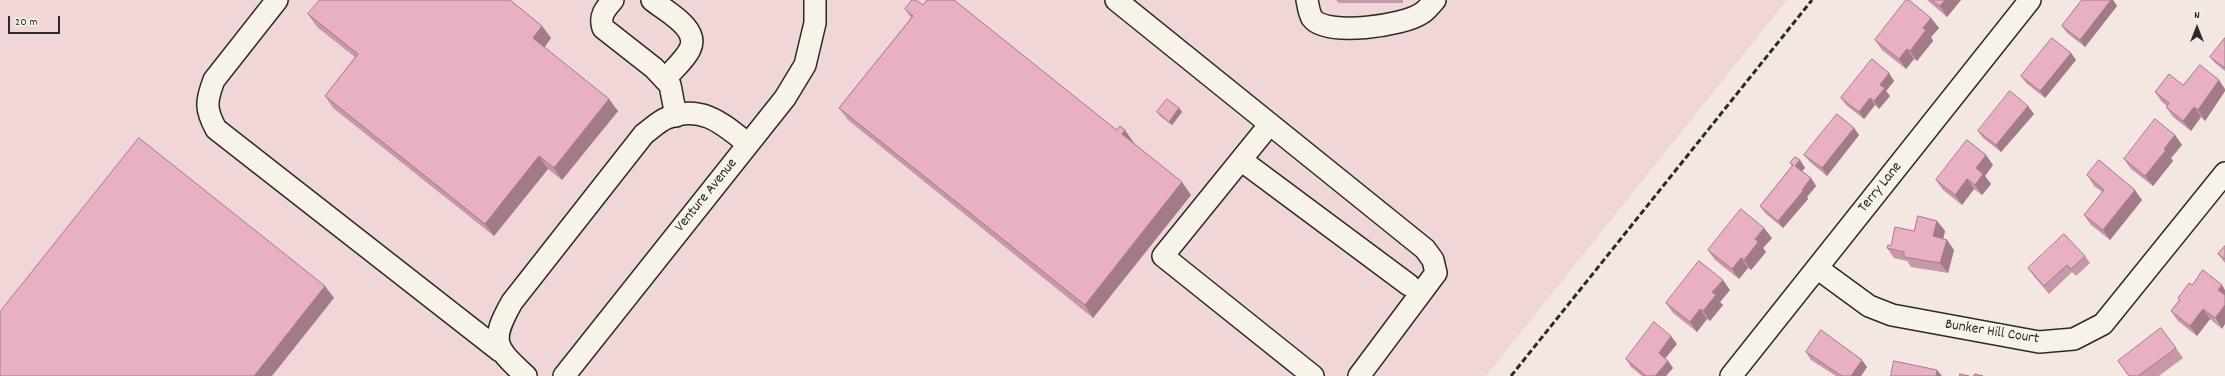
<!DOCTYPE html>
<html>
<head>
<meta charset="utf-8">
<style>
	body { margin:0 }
	#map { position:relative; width:2225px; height:376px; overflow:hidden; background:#f4e6e1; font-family:Dekko,sans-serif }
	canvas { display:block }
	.north { position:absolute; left:2177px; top:8px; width:40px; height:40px; -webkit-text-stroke:3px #f7f3e8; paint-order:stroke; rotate:0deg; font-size:11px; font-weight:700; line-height:16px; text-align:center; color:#2b2b2b }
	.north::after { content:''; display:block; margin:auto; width:14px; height:18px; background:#2b2b2b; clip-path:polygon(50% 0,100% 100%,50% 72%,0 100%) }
	.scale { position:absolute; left:8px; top:16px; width:52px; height:18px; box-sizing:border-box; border:2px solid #2b2b2b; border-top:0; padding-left:5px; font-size:12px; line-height:14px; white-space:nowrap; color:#2b2b2b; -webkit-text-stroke:3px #f7f3e8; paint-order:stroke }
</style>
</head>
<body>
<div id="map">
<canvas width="2225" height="376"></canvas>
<div class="north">N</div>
<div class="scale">20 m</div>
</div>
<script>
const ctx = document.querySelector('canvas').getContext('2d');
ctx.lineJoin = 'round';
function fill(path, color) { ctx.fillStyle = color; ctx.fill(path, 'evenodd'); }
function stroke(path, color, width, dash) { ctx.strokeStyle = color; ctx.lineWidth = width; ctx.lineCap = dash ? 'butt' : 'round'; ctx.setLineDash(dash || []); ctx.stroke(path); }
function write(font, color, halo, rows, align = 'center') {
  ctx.font = font + ' Dekko,sans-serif'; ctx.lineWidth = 3.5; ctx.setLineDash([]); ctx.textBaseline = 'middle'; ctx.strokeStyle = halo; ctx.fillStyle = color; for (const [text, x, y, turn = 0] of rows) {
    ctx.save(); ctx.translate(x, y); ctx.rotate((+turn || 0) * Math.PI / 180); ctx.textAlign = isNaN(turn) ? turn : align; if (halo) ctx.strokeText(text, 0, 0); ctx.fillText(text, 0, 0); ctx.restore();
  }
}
const built = new Path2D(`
	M0 0H1787L1486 376H0Z`);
const minor = new Path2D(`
	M277 0 214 80C206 101 205 109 216 129L500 351
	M613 0C605 9 599 16 603 28L654 68 670 85 676 116
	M652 0C665 11 700 28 690 49 685 60 672 70 665 80
	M1116 0 1425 249 1433 260 1436 273 1359 376
	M1307 0C1308 5 1309 13 1312 18 1326 37 1404 26 1422 13 1427 10 1431 4 1435 0
	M1270 124 1163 256 1313 376
	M1241 160 1409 285
	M1817 268 1869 306 1892 315 2039 342 2074 339 2103 324 2225 173
	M526 376C494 347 490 341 512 302L644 134C651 129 659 121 667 118 702 104 723 124 748 144
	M564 376 785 98 805 65 815 23V0
	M1731 376 2030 0`);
const rail = new Path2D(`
	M1511 376 1812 0`);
const wall = new Path2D(`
	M1336 0H1403V3H1339Z
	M1927 0H1961L1947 17Z
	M2082 0H2113L2117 6 2085 47 2067 33 2062 26Z
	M923 5 1114 128 1134 143 1191 195 1093 318 848 120 839 108 911 18 905 9Z
	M308 14 542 26 551 38 544 47 618 111 562 180 548 169 494 236 333 108 325 96 355 57 317 27Z
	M1931 18 1939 28 1931 37 1933 41 1917 61 1914 59 1906 69 1882 50 1875 40Z
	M2225 38V71L2216 64 2210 57Z
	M2071 53 2076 60 2045 98 2026 83 2021 76Z
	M1889 73 1894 81 1886 91 1890 96 1879 109 1875 105 1864 119 1846 105 1841 98Z
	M2183 85 2225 89V91L2205 121 2201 117 2191 131 2173 117 2166 107 2167 106 2162 102 2155 92Z
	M1179 108 1182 112 1172 125 1160 116 1157 112Z
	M2034 114 2001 152 1983 138 1978 131Z
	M1854 128 1859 135 1827 176 1810 162 1804 155Z
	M2175 135 2182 145 2171 158 2173 161 2153 186 2131 169 2124 159Z
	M1800 160 1805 168 1802 171 1811 178 1816 186 1807 197 1808 199 1783 228 1766 214 1760 206 1792 166 1790 163Z
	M1993 165 1985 176 1991 184 1982 195 1974 189 1962 205 1943 190 1936 180Z
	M2087 175 2142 200 2110 240 2091 225 2084 215 2102 192 2094 186Z
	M1937 221 1945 231 1943 239 1947 240 1954 250 1948 273 1911 267 1907 261 1894 258 1887 248 1891 246 1914 231Z
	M1772 238 1763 248 1766 252 1751 270 1748 268 1739 279 1715 260 1708 250Z
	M2225 246V263L2218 254Z
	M2085 256 2090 263 2076 276 2072 272 2049 294 2033 275 2028 268Z
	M2192 285 2222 329 2210 319 2197 336 2178 321 2171 311 2179 300 2178 298Z
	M1730 290 1720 302 1723 305 1710 321 1707 319 1697 332 1673 313 1666 303Z
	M1677 344 1665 358 1668 361 1673 368 1666 376H1642L1631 367 1626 359Z
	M2176 348 2183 358 2159 376H2129L2118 361Z
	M1806 352 1867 367 1861 376H1836L1811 360Z`);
const shadedWall = new Path2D(`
	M1945 0H1961L1947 17 1940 6Z
	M2111 0H2113L2117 6 2085 47 2080 40Z
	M1931 18 1939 28 1931 37 1933 41 1917 61 1910 51 1923 28Z
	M542 26 551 38 542 51 533 38Z
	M1907 49 1914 59 1906 69 1899 59Z
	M2071 53 2076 60 2045 98 2040 91Z
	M1889 73 1894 81 1886 91 1890 96 1879 109 1874 101 1880 85Z
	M2219 80 2225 89V91L2205 121 2198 110Z
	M1870 98 1875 105 1864 119 1859 112Z
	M609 99 618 111 562 180 554 168Z
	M2028 106 2034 114 2001 152 1996 145Z
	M2194 107 2201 117 2191 131 2183 121Z
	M1179 108 1182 112 1172 125 1169 122Z
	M1854 128 1859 135 1827 176 1822 168Z
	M1125 130 1134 143 1131 147 1122 134Z
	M2175 135 2182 145 2171 158 2173 161 2153 186 2145 176 2164 149Z
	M1986 155 1993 165 1985 176 1991 184 1982 195 1975 185 1976 168Z
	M539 156 548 169 494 236 485 224Z
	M1800 160 1805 168 1800 173 1795 166Z
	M1811 178 1816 186 1807 197 1808 199 1783 228 1778 221Z
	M1967 179 1974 189 1962 205 1955 195Z
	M1182 182 1191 195 1093 318 1085 305Z
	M2135 190 2142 200 2110 240 2103 230Z
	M1937 221 1945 231 1941 247 1933 236Z
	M1764 228 1772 238 1763 248 1766 252 1751 270 1744 260 1755 239Z
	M1947 240 1954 250 1948 273 1940 263Z
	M1741 258 1748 268 1739 279 1732 269Z
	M1723 280 1730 290 1720 302 1723 305 1710 321 1703 311 1712 292Z
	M2222 285 2225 290V299L2218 290Z
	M325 286 334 298 272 376H254Z
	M2225 305V324L2222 329 2215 318Z
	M1700 309 1707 319 1697 332 1690 322Z
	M2203 309 2210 319 2197 336 2190 326Z
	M1671 336 1677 344 1664 360 1659 353Z
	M1862 360 1867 367 1861 376H1851Z
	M1668 361 1673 368 1666 376H1655Z
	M1937 370 1942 376H1936Z`);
const building = new Path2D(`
	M320 0H510L542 26 533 38 609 99 554 168 539 156 485 224 325 96 358 54 308 14Z
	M912 0H916L923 5 927 0H954L1114 128 1117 130 1120 126 1125 130 1122 134 1182 182 1085 305 839 108 913 16 905 9Z
	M1906 0H1909L1931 18 1923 28 1926 30 1910 51 1907 49 1899 59 1875 40Z
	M1932 0H1945L1940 6Z
	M2082 0H2111L2080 40 2062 26Z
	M2052 38 2071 53 2040 91 2021 76Z
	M2225 38V68L2210 57Z
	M1872 59 1889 73 1880 85 1885 88 1874 101 1870 98 1859 112 1841 98Z
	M2200 65 2219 80 2198 110 2194 107 2183 121 2166 107 2169 103 2155 92 2169 74 2183 85Z
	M2010 91 2028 106 1996 145 1978 131Z
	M1167 99 1179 108 1169 122 1157 112Z
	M1837 114 1854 128 1822 168 1804 155Z
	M2155 119 2175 135 2164 149 2166 150 2145 176 2124 159Z
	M139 138 325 286 254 376H0V312Z
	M1967 140 1986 155 1976 168 1983 174 1975 185 1967 179 1955 195 1936 180Z
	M1795 157 1800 160 1795 166 1811 178 1802 190 1803 191 1778 221 1760 206 1793 165 1790 163Z
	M2099 160 2135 190 2103 230 2084 215 2104 190 2087 175Z
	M1741 209 1764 228 1755 239 1758 242 1756 245 1744 260 1741 258 1732 269 1708 250Z
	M1918 216 1937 221 1933 236 1947 240 1940 263 1904 257V252L1887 248 1888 245 1891 246 1895 227 1914 231Z
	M2064 234 2085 256 2071 269 2067 265 2044 286 2028 268Z
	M2225 246V259L2218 254Z
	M1699 261 1723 280 1712 292 1716 295 1703 311 1700 309 1690 322 1666 303Z
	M2203 270 2222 285 2218 290 2225 295V305L2215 318 2203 309 2190 326 2171 311 2180 300 2178 298 2189 283 2192 285Z
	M1654 322 1671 336 1659 353 1668 361 1655 376H1646L1626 359Z
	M2161 328 2176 348 2138 376H2129L2118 361Z
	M1821 330 1862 360 1851 376H1842L1806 352Z
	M1894 361 1937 370 1936 376H1891Z
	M1960 374 1969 376H1960Z
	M1975 374 1983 376H1974Z`);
const streetNames = [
	["Terry Lane",1881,188,-51],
	["Venture Avenue",707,196,-51],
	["Bunker Hill Court",1992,333,9]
];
fill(built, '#f1d6d8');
stroke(minor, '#2b2b2b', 24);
stroke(minor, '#f7f3e8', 21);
stroke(rail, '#2b2b2b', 3, [6, 3]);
fill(wall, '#c897a8');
fill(shadedWall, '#a37b88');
fill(building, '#e9b0c3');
stroke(building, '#a37b88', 1);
write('15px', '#2b2b2b', '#f7f3e8', streetNames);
</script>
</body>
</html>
